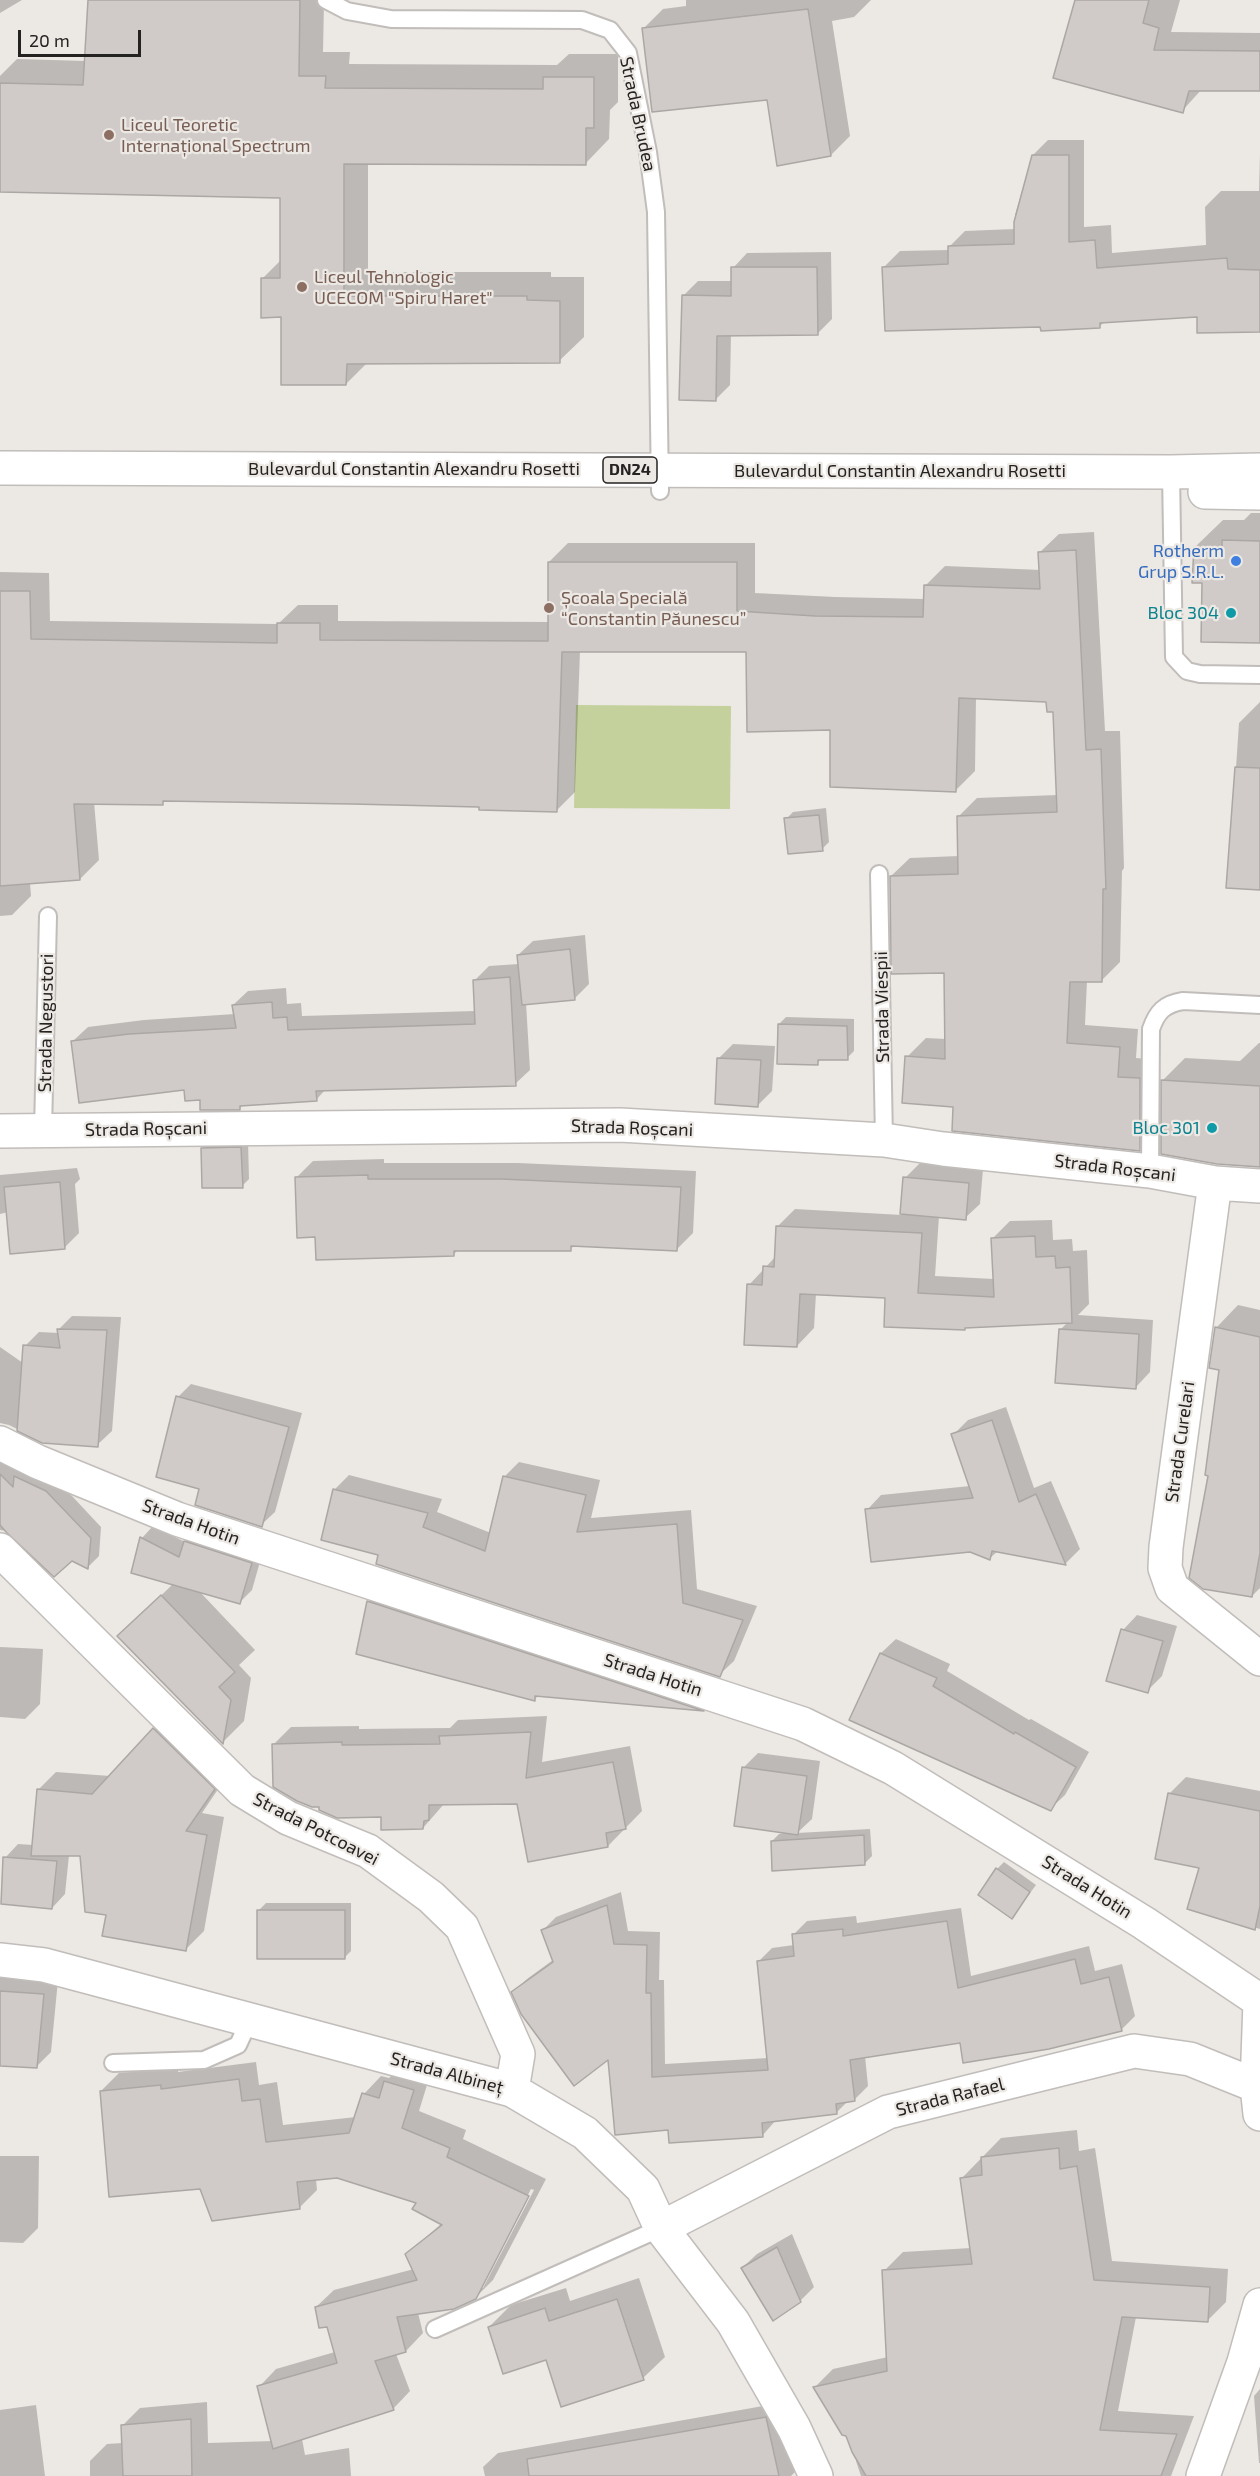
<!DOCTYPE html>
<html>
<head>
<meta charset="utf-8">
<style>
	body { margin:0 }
	#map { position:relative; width:1260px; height:2476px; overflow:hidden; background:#ece8e4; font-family:"Exo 2",sans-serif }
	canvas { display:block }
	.scale { position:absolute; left:18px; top:30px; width:123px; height:27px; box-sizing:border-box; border:3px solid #252322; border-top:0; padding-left:8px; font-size:18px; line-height:21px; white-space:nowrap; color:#252322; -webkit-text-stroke:4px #ece8e4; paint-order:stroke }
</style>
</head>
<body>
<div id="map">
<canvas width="1260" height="2476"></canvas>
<div class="scale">20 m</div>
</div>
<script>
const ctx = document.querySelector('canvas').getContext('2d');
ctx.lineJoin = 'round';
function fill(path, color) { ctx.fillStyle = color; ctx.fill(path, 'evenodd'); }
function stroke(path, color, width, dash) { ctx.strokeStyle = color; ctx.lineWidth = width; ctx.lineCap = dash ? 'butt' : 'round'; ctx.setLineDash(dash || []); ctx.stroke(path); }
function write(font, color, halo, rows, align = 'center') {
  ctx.font = font + ' "Exo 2",sans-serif'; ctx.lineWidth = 4.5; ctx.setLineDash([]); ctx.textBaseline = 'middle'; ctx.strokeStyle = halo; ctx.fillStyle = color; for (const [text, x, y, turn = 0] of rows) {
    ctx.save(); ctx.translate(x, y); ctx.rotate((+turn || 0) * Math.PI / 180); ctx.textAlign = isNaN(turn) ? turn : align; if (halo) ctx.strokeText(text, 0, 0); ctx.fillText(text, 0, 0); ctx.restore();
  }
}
const green = new Path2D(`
	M576 705 731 706 730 809 574 808Z`);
const shadow = new Path2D(`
	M0 0H22L0 13Z
	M89 0H324L323 52H350L349 64 557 65 569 54H618V102L610 110 609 139 585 164 368 163V272H551V277H584V337L559 361 368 362 346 384 283 316 262 279 282 259V197L0 191V76L17 59 86 61Z
	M686 0H871L854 17 832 21 850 136 831 155 768 98 644 28 663 9 686 6Z
	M1076 0H1180L1171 32 1260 33V89H1202L1182 111Z
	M1048 140H1084V227L1111 225 1112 253 1206 245 1205 207 1221 191H1259L1260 154V331L1198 315 1104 322 1100 326 1042 325 884 267 900 251 949 250V247L965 231 1015 229V215L1032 156Z
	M831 252 832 319 818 333 731 334 730 385 716 399 683 296 698 281H733V268L747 253Z
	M1251 513H1260V642L1204 582 1195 547 1223 520H1244Z
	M1094 532 1105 731H1120L1124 868 1122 871 1120 962 1101 981 1087 980 1085 1025 1138 1029 1136 1058 1158 1060V1131L1139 1149 954 1105 907 1057 926 1038 946 1039 945 971 891 876 910 858 959 856 958 817 977 798 1058 795 1055 710 1048 700 976 697 975 771 956 790 832 729 747 651 580 650 575 792 556 811 480 805 166 800 162 803 94 802 99 860 80 879 30 883 31 896 12 915 0 916V572L49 573 50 621 278 624 298 605H338V621L550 622 549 562 568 543H755V593L835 597 925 599 926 585 945 566 1041 570 1040 552 1059 534Z
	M1260 702V889L1228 886 1239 723Z
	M826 808 829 842 822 849 786 819 793 812Z
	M585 935 589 984 575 998 526 1003 530 1070 515 1084 326 1089 316 1100 243 1105 240 1108 202 1099 185 1089 73 1041 88 1027 144 1020 235 1014 233 1005 248 991 286 988 287 1004 301 1003 302 1016 475 1011 474 981 489 966 519 964 518 955 533 941Z
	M786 1017 854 1019V1051L847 1058H823L817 1063 779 1024Z
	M1259 1043H1260V1166L1163 1080 1185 1058 1240 1061Z
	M733 1044 775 1046 772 1091 758 1105 719 1058Z
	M210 1141H248L249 1179 242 1186 203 1148Z
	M384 1159V1163H518L696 1171 693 1233 677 1249 575 1244 571 1249 458 1250 453 1255 316 1236 297 1177 313 1161Z
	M920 1163 983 1169 980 1204 965 1218 939 1216 935 1276 994 1279 992 1239 1010 1221 1052 1220 1053 1240 1072 1239 1073 1251 1087 1250 1089 1304 1078 1315 1153 1320 1150 1372 1136 1387 1060 1330 1068 1322 967 1327 964 1329 887 1297 816 1293 814 1328 797 1346 749 1285 776 1256 777 1227 795 1209 902 1215 905 1178Z
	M77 1168 80 1179 75 1184 79 1233 65 1247 8 1212 0 1214V1175Z
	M1238 1305 1260 1310V1588L1252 1596 1209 1474 1221 1369 1216 1328Z
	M72 1316 121 1317 112 1431 97 1445 42 1441 9 1425 0 1423V1347L23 1363 25 1346 39 1332 59 1333 58 1330Z
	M191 1384 302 1413 275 1512 261 1525 201 1488 178 1397Z
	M1006 1407 1034 1488 1051 1481 1080 1549 1066 1563 998 1551 990 1558 867 1510 881 1495 970 1486 953 1435 968 1420Z
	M0 1452 57 1480 101 1527 99 1556 88 1567 6 1531 0 1530Z
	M519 1462 600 1480 591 1518 691 1510 697 1589 757 1606 734 1661 719 1675 380 1553 334 1490 349 1475 442 1499 437 1512 491 1533 504 1477Z
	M153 1526 185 1542 197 1530 263 1551 252 1590 240 1602 199 1591 255 1650 239 1665 251 1678 244 1721 223 1742 141 1615 173 1584 142 1538Z
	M388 1583 721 1692 703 1710 539 1695 534 1700 369 1602Z
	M1137 1615 1177 1626 1162 1676 1147 1691 1123 1630Z
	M896 1639 950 1664 947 1671 1029 1720 1031 1719 1089 1752 1065 1795 1050 1809 851 1719 881 1653Z
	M0 1647 43 1649 40 1704 25 1719 0 1717Z
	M171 1711 231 1770 202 1813 224 1817 204 1931 186 1949 108 1913 81 1855H69L65 1894 52 1908 5 1858 18 1844 33 1845 38 1790 56 1772 110 1776Z
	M547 1716 542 1762 630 1746 642 1811 608 1846 518 1802 444 1804 423 1828 382 1816 320 1806 274 1744 291 1727 359 1726V1729L450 1728 458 1720Z
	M758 1753 820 1761 812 1819 797 1833 870 1829 872 1856 865 1863 772 1841 779 1834 788 1832 743 1768Z
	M1186 1777 1260 1791V1929L1189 1908 1201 1866 1169 1794Z
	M1004 1862 1036 1885 1012 1917 997 1869Z
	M621 1892 628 1931 660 1932 659 1980H664L665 2064 768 2058 758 1962 772 1948 794 1945 793 1935 807 1921 856 1916 857 1923 961 1908 971 1976 1089 1946 1095 1971 1122 1964 1135 2016 1121 2030 961 2041 865 2056 868 2086 854 2100 848 2101 837 2112 776 2120 762 2136 669 2129 609 2057 513 1992 527 1979 553 1960 542 1931 556 1917Z
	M266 1903H351V1951L344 1958 259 1910Z
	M0 1976 58 1980 51 2052 36 2067 0 2065Z
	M256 2062 259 2085 277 2082 283 2125 356 2117 364 2094 381 2076 389 2078 403 2064 431 2072 419 2111 466 2130 463 2139 546 2179 493 2280 475 2298 418 2313 423 2333 406 2351 396 2354 410 2391 393 2409 302 2439 305 2455 349 2448 351 2476H90V2461L107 2444 123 2443V2425L140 2408 207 2402 208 2443 273 2441 259 2387 276 2369 335 2352 328 2325 316 2307 334 2290 414 2269 406 2255 442 2223 418 2202 337 2176 316 2179 317 2190 299 2208 201 2188 101 2091 119 2073 178 2068V2072ZM531 2189 534 2190 483 2288H480Z
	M1077 2130 1079 2151 1095 2148 1112 2261 1228 2269 1226 2302 1207 2321 1136 2317 1118 2411 1194 2416 1171 2476H861L856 2461 858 2459 848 2435 815 2387 833 2369 888 2357 884 2271 903 2252 971 2248 962 2178 1001 2138Z
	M0 2156H39L38 2228 23 2243 0 2242Z
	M792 2234 814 2287 800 2301 742 2268 757 2254Z
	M639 2278 665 2357 643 2378 547 2358 489 2327 511 2305 566 2288 570 2301Z
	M1260 2389V2463H1259L1254 2396Z
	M780 2403 795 2472 791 2476H485L483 2467 498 2453Z
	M36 2405 45 2476H0V2410Z`);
const building = new Path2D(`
	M88 0H300L299 76H326L325 88 543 89V77H594V128H586V165L344 164V296H527V300L560 301V363L347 364 346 385H281V317L261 318V278H280V198L0 192V83L83 85Z
	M1075 0H1149L1143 23 1159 28 1154 50 1260 51V91H1189L1183 113 1053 78Z
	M808 9 831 156 777 166 767 100 652 112 642 28Z
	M1032 155H1069V242L1095 240 1097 268 1227 258 1228 269 1260 270V332L1197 333V317L1100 323V328L1041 331 1040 327 885 331 882 267 948 264V246L1014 244V222Z
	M731 267H817L818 335 717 336 716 401 679 400 682 295 731 296Z
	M1222 540 1260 541V643L1201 642 1202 583H1192L1194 547H1222Z
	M1076 550 1086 750 1101 749 1106 889H1103L1102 982H1070L1067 1043 1120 1047 1118 1077 1140 1078V1151L952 1131 953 1107 902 1103 905 1056 945 1059 944 973 891 974 890 876 958 874 957 816 1057 812 1053 712H1047L1046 702 959 698 956 792 830 787V730L747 732 746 652H562L557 812 479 810V807L352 804 163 801V805L74 804 80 880 0 886V591H30L31 639 277 643V623H320V640L548 641V562H737V611L815 616 923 617 924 585 1040 589 1038 552Z
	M1235 767 1260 768V890L1226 888Z
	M819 815 823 851 788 854 784 818Z
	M570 949 575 1000 522 1005 517 955Z
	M510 977 516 1086 316 1091 317 1101 240 1106V1110H200V1100L185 1101 184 1090 79 1103 71 1041 129 1034 236 1028 232 1005 272 1002 273 1018 287 1017 288 1030 475 1024 473 980Z
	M778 1024 847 1026 848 1060H818V1065L777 1064Z
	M717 1058 761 1060 758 1107 715 1104Z
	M1161 1080 1260 1086V1167L1217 1164 1161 1154Z
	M241 1147 243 1188H202L201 1148Z
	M368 1175V1179H501L681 1187 677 1251 571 1246V1251H454V1256L316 1260 315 1237 297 1238 295 1177Z
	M903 1177 969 1183 966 1220 900 1214Z
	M60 1182 65 1249 10 1254 4 1187Z
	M776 1226 922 1233 918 1293 994 1297 991 1238 1035 1236 1036 1257 1055 1256 1056 1268 1070 1267 1072 1323 965 1328V1330L884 1327 885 1298 800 1294 797 1347 744 1345 747 1284 762 1285 763 1266 774 1267Z
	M1215 1327 1260 1337V1553L1252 1597 1203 1589 1189 1578 1208 1476 1205 1475 1219 1370 1209 1368Z
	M57 1329 107 1330 98 1447 42 1443 17 1431 23 1345 60 1348Z
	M1059 1329 1139 1334 1136 1389 1055 1383Z
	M176 1396 289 1427 262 1527 195 1505 199 1489 156 1477Z
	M992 1420 1019 1502 1036 1494 1066 1565 992 1551 990 1560 970 1552 871 1562 865 1509 973 1498 951 1434Z
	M0 1474 13 1487 14 1476 46 1491 91 1538 88 1569 72 1561 54 1577 7 1533 0 1525Z
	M503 1476 586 1495 577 1532 677 1524 683 1603 743 1620 720 1677 376 1564 378 1555 321 1540 333 1489 428 1513 423 1527 485 1551Z
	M140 1537 179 1557 184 1541 252 1563 240 1604 131 1573Z
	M161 1595 235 1672 219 1687 231 1700 223 1744 117 1636Z
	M367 1601 704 1711 535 1696V1701L356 1654Z
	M1121 1629 1163 1641 1148 1693 1106 1681Z
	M880 1653 937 1678 933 1686 1014 1734 1015 1732 1076 1767 1051 1811 849 1720Z
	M153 1728 215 1789 186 1831 207 1835 186 1951 102 1936 106 1915 85 1912 80 1856H31L37 1789 92 1794Z
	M531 1732 526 1778 613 1762 626 1829 606 1833 608 1847 528 1862 517 1804 429 1805V1820L424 1821 423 1829 381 1830V1817L337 1818 319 1810V1807H312L297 1801 273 1787 272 1744 342 1742V1745L440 1744 439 1736Z
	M742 1767 807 1776 798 1835 734 1826Z
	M1168 1793 1260 1811V1906L1255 1930 1187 1909 1199 1868 1155 1859Z
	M864 1835 865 1865 772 1871 771 1841Z
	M3 1857 57 1861 52 1909 1 1904Z
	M996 1868 1030 1892 1012 1919 978 1895Z
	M607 1905 614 1944 647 1945 646 1993H651L652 2077 768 2070 757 1961 794 1956 792 1934 843 1929V1936L947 1921 958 1988 1075 1959 1081 1984 1109 1977 1122 2031 1049 2049 963 2063 960 2043 850 2060 855 2101 836 2104 837 2114 762 2123 763 2137 669 2143 668 2130 615 2135 608 2060 574 2086 521 2014 511 1992 553 1962 541 1930Z
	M257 1910H345V1959H257Z
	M0 1991 44 1994 37 2068 0 2066Z
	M239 2079 242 2101 260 2099 266 2142 349 2133 362 2093 379 2098 384 2081 414 2090 402 2128 450 2148 447 2157 529 2196 476 2299 454 2309 397 2317 406 2352 375 2361 394 2410 273 2449 257 2386 337 2363 327 2327 319 2328 315 2307 417 2280 405 2254 442 2225 412 2209 416 2203 337 2178 297 2182 300 2209 212 2221 200 2189 109 2197 100 2091 161 2085V2089Z
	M1059 2148 1060 2169 1077 2166 1094 2280 1210 2287 1208 2322 1122 2317 1100 2430 1177 2434 1161 2476H866L852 2452 846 2436 842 2435 813 2387 887 2371 882 2270 972 2264 960 2178 982 2175 981 2157Z
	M777 2247 801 2302 773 2321 741 2268Z
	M617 2299 644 2380 561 2407 546 2360 503 2374 488 2327 545 2308 549 2321Z
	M766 2417 779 2476H529L527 2459Z
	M191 2419 192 2476H123L121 2425Z`);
const service = new Path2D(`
	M326 0 347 11 391 19 582 20 610 30 628 53 648 152 656 212 660 491
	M1171 472 1174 657 1187 671 1200 674 1260 675
	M879 874 884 1140
	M43 1130 48 916
	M1150 1171 1151 1029C1157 1012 1164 1004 1183 1001L1260 1005
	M113 2063 204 2060 238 2045 249 2021
	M435 2329 661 2228`);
const minor = new Path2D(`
	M0 1131 620 1125 884 1140 943 1149 1150 1171 1215 1183 1260 1186
	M1215 1183 1166 1547 1165 1568 1172 1588 1260 1659
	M0 1443 38 1462 177 1519 803 1724 893 1768 1144 1923 1260 2001
	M0 1550 242 1790 288 1818 368 1851 431 1897 462 1927 518 2054 512 2090
	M0 1960 44 1965 512 2090 585 2133 643 2189 661 2228 733 2322 794 2428 816 2476
	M1260 2002 1257 2086 1260 2114
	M661 2228 888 2112 1134 2051 1190 2059 1257 2086
	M1203 2476 1244 2362 1260 2305`);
const primary = new Path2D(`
	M0 468 1171 472 1260 470
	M1205 492 1260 493`);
const markers = [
	[109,135,6,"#8d6e63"],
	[302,287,6,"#8d6e63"],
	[1236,561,6,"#3f7fe0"],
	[549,608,6,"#8d6e63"],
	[1231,613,6,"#0f9aa8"],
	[1212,1128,6,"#0f9aa8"]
];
const shields = [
	[630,470,54]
];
const shieldNames = [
	["DN24",630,470]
];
const streetNames = [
	["Strada Brudea",638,114,78],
	["Bulevardul Constantin Alexandru Rosetti",414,469],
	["Bulevardul Constantin Alexandru Rosetti",900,471],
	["Strada Viespii",882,1007,-91],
	["Strada Negustori",46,1023,-89],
	["Strada Roșcani",632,1128,2],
	["Strada Roșcani",146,1129,-1],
	["Strada Roșcani",1115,1168,7],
	["Strada Curelari",1180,1442,-82],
	["Strada Hotin",191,1522,20],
	["Strada Hotin",653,1675,18],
	["Strada Potcoavei",316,1829,27],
	["Strada Hotin",1087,1887,32],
	["Strada Albineț",447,2073,15],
	["Strada Rafael",950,2097,-14]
];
const educationNames = [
	["Liceul Teoretic",121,125],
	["Internațional Spectrum",121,146],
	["Liceul Tehnologic",314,277],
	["UCECOM \"Spiru Haret\"",314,298],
	["Școala Specială",561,598],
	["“Constantin Păunescu”",561,619]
];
const shopNames = [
	["Rotherm",1224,551],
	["Grup S.R.L.",1224,572]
];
const cultureNames = [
	["Bloc 304",1219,613],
	["Bloc 301",1200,1128]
];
fill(green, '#c5d19c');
fill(shadow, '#0003');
fill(building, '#d0cbc8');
stroke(building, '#aba7a4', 1.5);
stroke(service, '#c1bdba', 20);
stroke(minor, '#c1bdba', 36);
stroke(primary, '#c1bdba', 36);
stroke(service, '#fff', 16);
stroke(minor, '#fff', 33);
stroke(primary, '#fff', 33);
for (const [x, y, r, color] of markers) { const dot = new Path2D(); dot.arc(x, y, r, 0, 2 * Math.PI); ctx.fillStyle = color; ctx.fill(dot); stroke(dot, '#ece8e4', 2); }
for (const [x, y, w] of shields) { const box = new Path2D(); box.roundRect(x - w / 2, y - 13, w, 26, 4.5); ctx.fillStyle = '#ece8e4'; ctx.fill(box); stroke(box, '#252322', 1.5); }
write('bold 16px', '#252322', null, shieldNames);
write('18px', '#252322', '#ece8e4', streetNames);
write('18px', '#785e54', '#ece8e4', educationNames, 'left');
write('18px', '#366cbe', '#ece8e4', shopNames, 'right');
write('18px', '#0d838f', '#ece8e4', cultureNames, 'right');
</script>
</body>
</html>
